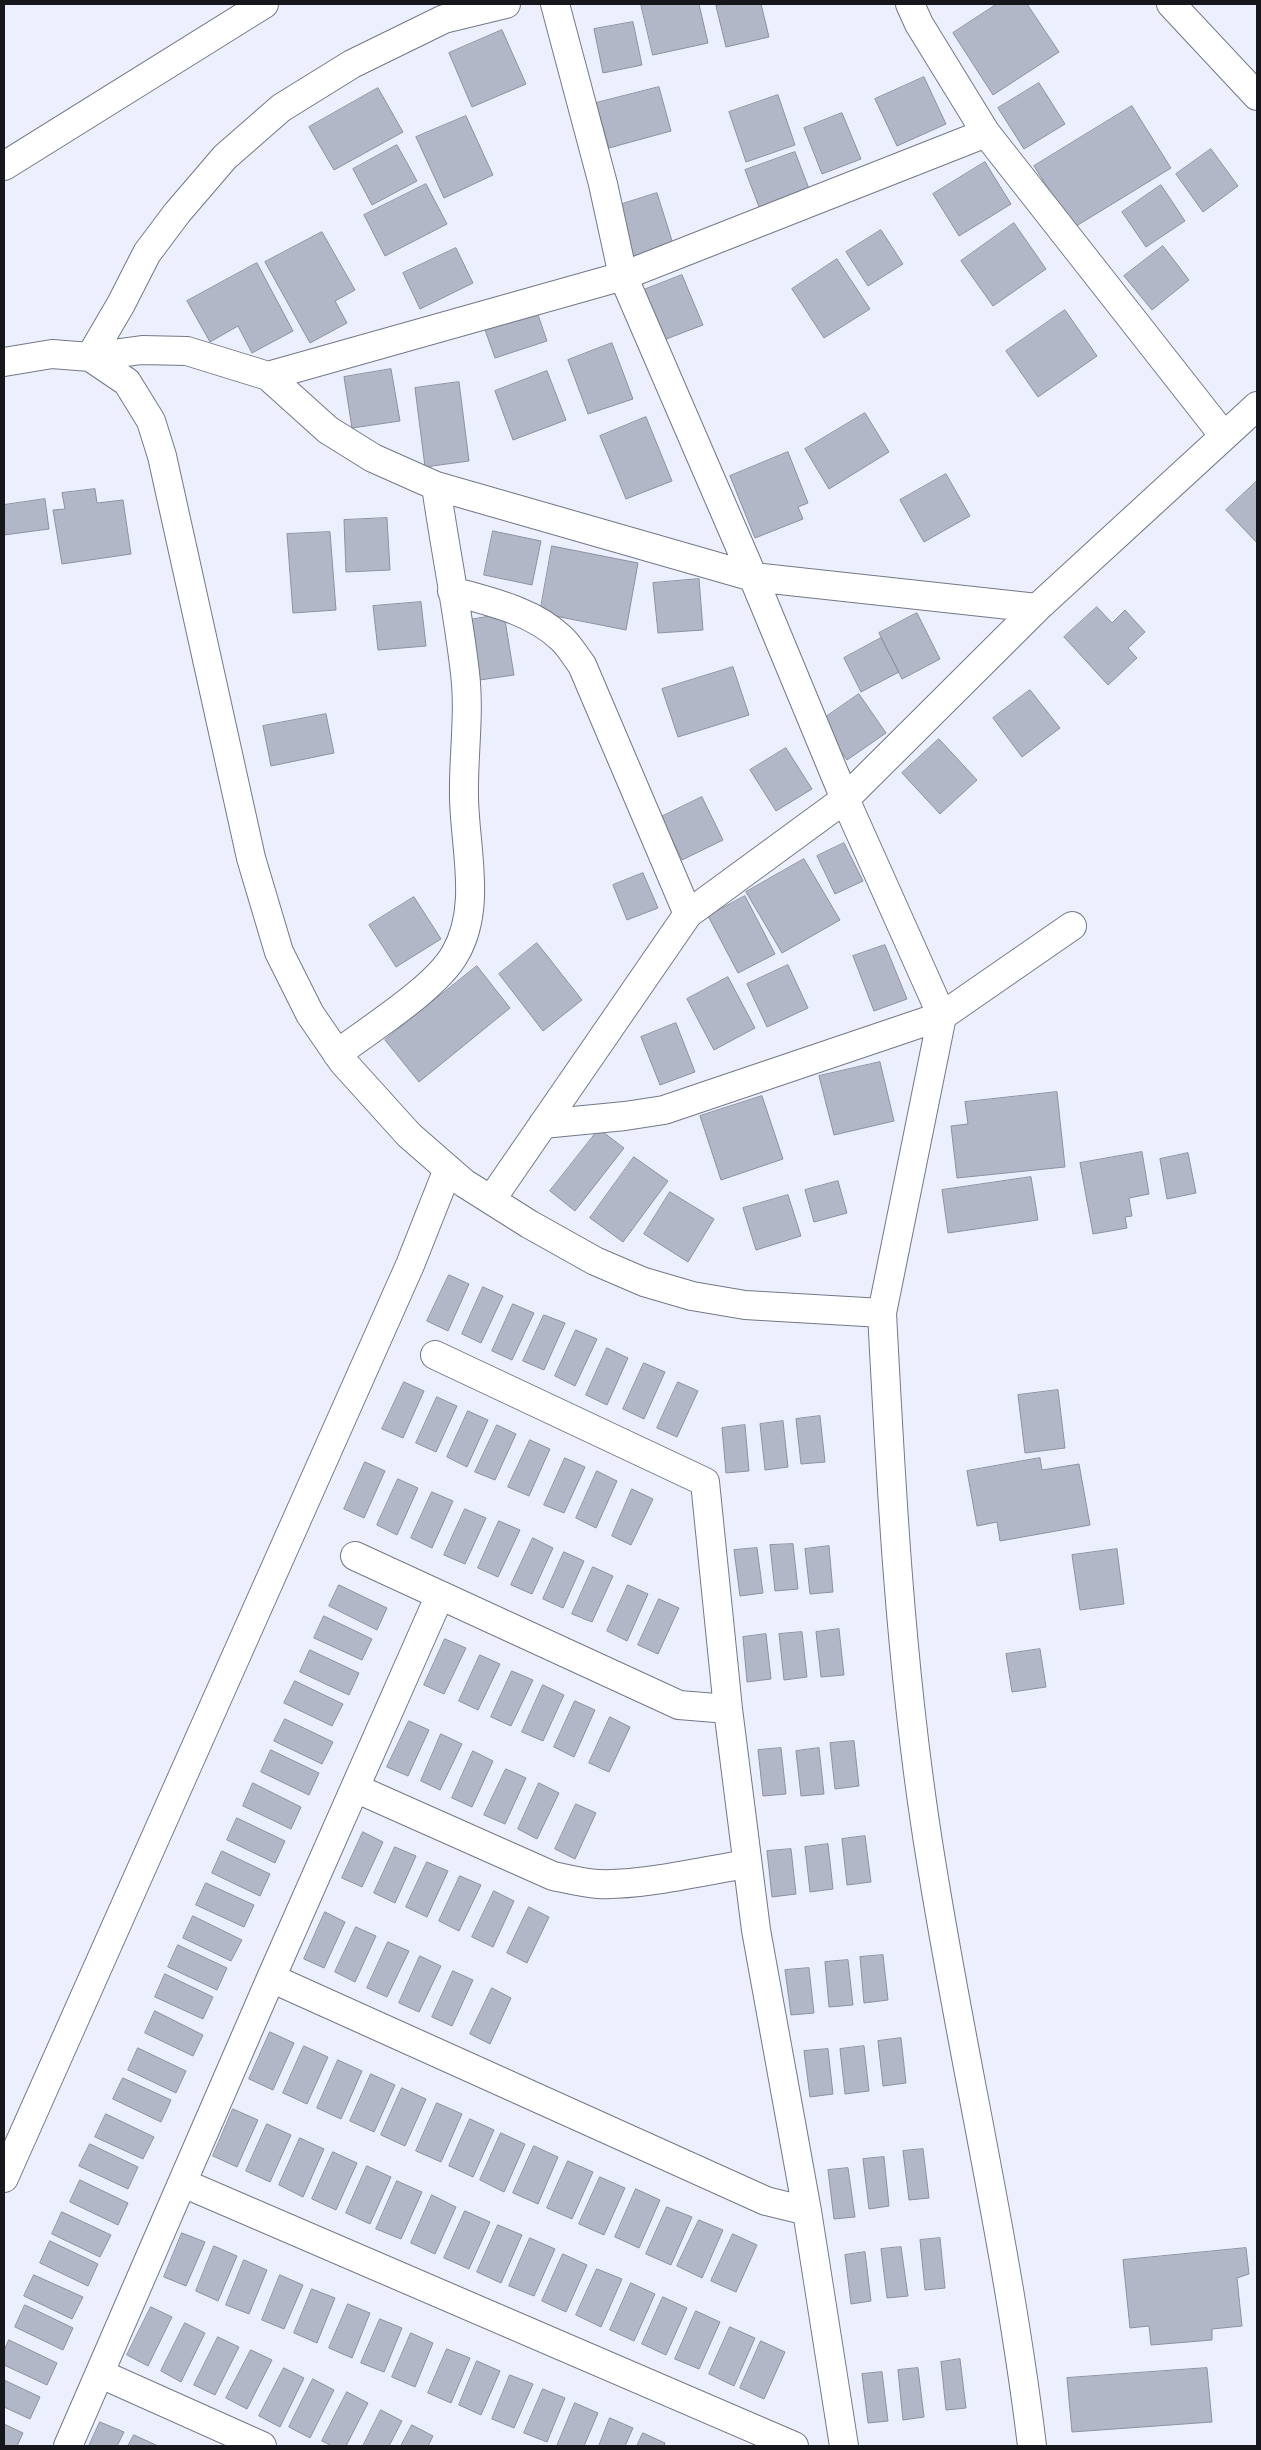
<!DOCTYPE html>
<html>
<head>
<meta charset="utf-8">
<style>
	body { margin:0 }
	#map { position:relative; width:1261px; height:2450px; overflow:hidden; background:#ecf0fe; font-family:Cabin,sans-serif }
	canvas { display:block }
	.frame { position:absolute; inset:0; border:5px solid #15171d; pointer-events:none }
</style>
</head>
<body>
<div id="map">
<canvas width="1261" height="2450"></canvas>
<div class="frame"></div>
</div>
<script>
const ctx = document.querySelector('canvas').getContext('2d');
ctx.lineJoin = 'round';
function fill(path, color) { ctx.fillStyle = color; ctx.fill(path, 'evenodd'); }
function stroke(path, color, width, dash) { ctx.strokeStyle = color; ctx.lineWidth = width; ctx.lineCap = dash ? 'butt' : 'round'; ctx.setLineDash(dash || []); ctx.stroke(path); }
const building = new Path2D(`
	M641 4H699L708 43 653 55Z
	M724 4H761L769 37 726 47 716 6Z
	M997 4H1027L1059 52 993 95 953 33Z
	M633 22 642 65 603 73 594 29Z
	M502 30 526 84 472 107 449 53Z
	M924 77 946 124 897 146 875 99Z
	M1039 83 1065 124 1024 149 998 108Z
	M659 87 671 131 609 148 596 103Z
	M378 88 403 132 334 170 309 127Z
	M778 95 795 145 746 162 729 112Z
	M1132 106 1171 168 1073 228 1034 166Z
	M842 113 861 159 822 174 804 128Z
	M466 116 493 175 444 198 416 137Z
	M397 145 417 181 372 205 353 169Z
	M1211 149 1238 186 1203 212 1176 174Z
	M795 152 811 194 761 212 745 170Z
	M985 162 1011 204 959 236 933 194Z
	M426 184 447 224 385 256 364 215Z
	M1161 185 1185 221 1146 247 1122 212Z
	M657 193 674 247 632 259 616 206Z
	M1014 223 1046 269 993 306 961 261Z
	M881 230 903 264 868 286 846 252Z
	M322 232 355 290 335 301 347 323 310 343 265 262Z
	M1163 246 1189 280 1152 310 1124 276Z
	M456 248 473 283 420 309 403 273Z
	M837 259 870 309 824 338 792 289Z
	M257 263 293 331 252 353 238 326 210 342 187 301Z
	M682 275 703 325 661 341 641 291Z
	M536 309 547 341 495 358 484 327Z
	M1065 310 1097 356 1038 397 1006 351Z
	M612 343 633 399 588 414 568 360Z
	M391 369 400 421 352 428 344 377Z
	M547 371 566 420 513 440 495 391Z
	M459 382 469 461 425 467 415 388Z
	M865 413 889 452 829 489 805 449Z
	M646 417 672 481 626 499 600 436Z
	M788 452 808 503 798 507 803 519 755 538 730 476Z
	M946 474 970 516 924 542 900 500Z
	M1257 481V543L1226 510Z
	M95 489 97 503 123 500 131 554 62 564 53 510 65 509 62 493Z
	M45 499 49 529 4 535V505Z
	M387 518 390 570 346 572 344 520Z
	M493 531 541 541 532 585 484 575Z
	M330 532 336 610 293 613 287 534Z
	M552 546 638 563 626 630 540 613Z
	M699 579 703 630 658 633 653 583Z
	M421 602 426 646 378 650 373 606Z
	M1097 607 1112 623 1125 610 1145 632 1128 648 1137 658 1108 685 1064 637Z
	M917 613 940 659 902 679 879 633Z
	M504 614 514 675 473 681 463 621Z
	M881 638 899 672 861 692 844 658Z
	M733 667 749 715 678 737 662 689Z
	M1030 690 1060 728 1022 757 993 718Z
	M859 694 886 733 847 760 820 721Z
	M326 714 334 753 271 766 263 726Z
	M939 739 977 780 940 814 902 773Z
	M786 748 812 789 776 811 750 770Z
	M702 797 723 840 682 860 661 817Z
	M844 843 863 881 835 894 817 856Z
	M804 859 840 920 782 953 746 892Z
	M643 873 658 908 627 920 613 885Z
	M745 896 775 954 738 973 708 916Z
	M414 897 441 939 396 967 369 925Z
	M537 943 582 1000 543 1031 499 974Z
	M885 945 907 999 874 1011 853 956Z
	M788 965 808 1008 767 1027 747 984Z
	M477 966 510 1008 419 1082 385 1040Z
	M728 977 755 1028 714 1050 687 999Z
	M676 1023 695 1072 660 1085 641 1037Z
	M880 1062 894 1121 834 1135 819 1076Z
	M1057 1092 1065 1167 957 1178 951 1126 968 1124 965 1102Z
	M762 1096 783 1159 721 1180 700 1116Z
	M599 1129 624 1148 575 1211 550 1191Z
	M1142 1152 1149 1194 1129 1198 1132 1216 1125 1217 1127 1228 1093 1234 1080 1163Z
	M1188 1153 1196 1193 1167 1199 1160 1159Z
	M634 1157 668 1181 623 1242 590 1218Z
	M1031 1177 1038 1220 948 1233 942 1190Z
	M838 1181 847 1213 814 1222 805 1190Z
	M670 1192 714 1219 688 1262 644 1234Z
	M788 1195 801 1236 756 1250 743 1208Z
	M449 1275 469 1284 448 1331 427 1321Z
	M483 1287 503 1296 481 1343 462 1334Z
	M513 1304 534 1313 512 1360 492 1351Z
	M544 1315 565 1323 544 1370 523 1361Z
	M576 1330 597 1339 575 1386 555 1376Z
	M607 1348 628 1358 607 1405 586 1395Z
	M644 1363 665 1372 644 1419 623 1409Z
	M404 1382 424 1391 403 1438 382 1429Z
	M678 1382 698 1391 677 1437 657 1428Z
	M1058 1390 1065 1448 1025 1453 1018 1395Z
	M437 1397 457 1406 436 1452 416 1443Z
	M468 1411 488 1420 467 1467 447 1457Z
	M820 1416 825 1462 801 1464 796 1419Z
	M783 1421 788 1467 765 1470 760 1424Z
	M497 1425 516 1434 495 1480 475 1472Z
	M745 1425 749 1471 726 1473 722 1428Z
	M530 1440 550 1449 529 1496 508 1487Z
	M565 1458 585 1467 564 1513 544 1505Z
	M1040 1458 1042 1470 1079 1464 1090 1525 1000 1541 997 1522 977 1526 967 1471Z
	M365 1462 385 1471 364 1518 344 1509Z
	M597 1471 617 1481 596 1528 576 1518Z
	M398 1479 418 1488 397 1535 377 1525Z
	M632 1489 653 1499 631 1545 612 1536Z
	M432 1492 453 1501 432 1548 411 1538Z
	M465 1509 486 1518 465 1564 444 1555Z
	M499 1521 520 1530 498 1577 478 1568Z
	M533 1538 553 1548 532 1594 511 1585Z
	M793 1544 798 1589 775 1591 770 1545Z
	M829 1546 833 1592 810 1594 805 1549Z
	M757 1548 763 1593 740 1596 734 1550Z
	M1117 1549 1124 1604 1080 1610 1072 1555Z
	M564 1552 584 1561 563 1608 543 1599Z
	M593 1567 613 1576 592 1622 572 1614Z
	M339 1585 387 1608 377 1630 329 1606Z
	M628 1585 648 1594 627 1641 607 1631Z
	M659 1599 679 1608 658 1654 638 1645Z
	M324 1616 372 1639 362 1660 314 1638Z
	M839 1629 844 1675 821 1677 816 1632Z
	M802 1632 807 1677 784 1680 779 1634Z
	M766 1634 771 1679 747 1682 743 1637Z
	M445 1639 466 1648 444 1694 424 1685Z
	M1040 1649 1046 1687 1012 1692 1006 1654Z
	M310 1650 359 1673 349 1695 300 1672Z
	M480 1655 500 1664 478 1710 459 1701Z
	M512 1671 533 1680 511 1726 491 1717Z
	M295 1681 343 1704 332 1726 284 1703Z
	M543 1685 564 1695 543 1741 522 1732Z
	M575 1701 595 1710 574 1757 554 1747Z
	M610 1717 630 1727 609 1772 589 1763Z
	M285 1719 333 1742 322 1764 274 1741Z
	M409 1721 429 1730 408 1776 387 1767Z
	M441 1734 462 1744 440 1790 421 1781Z
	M854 1741 859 1786 835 1789 830 1743Z
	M781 1748 786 1794 763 1796 758 1750Z
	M819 1748 824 1794 801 1796 796 1751Z
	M271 1750 319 1773 309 1795 261 1772Z
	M473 1751 493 1761 472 1807 452 1798Z
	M506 1769 526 1778 505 1824 484 1815Z
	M253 1783 301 1807 291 1829 243 1806Z
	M539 1783 559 1793 537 1839 518 1829Z
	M576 1804 596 1813 575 1859 555 1849Z
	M237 1818 285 1841 275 1863 227 1840Z
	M363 1832 383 1842 362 1887 342 1878Z
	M865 1836 871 1882 847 1885 842 1839Z
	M828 1844 833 1889 810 1892 805 1847Z
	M395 1847 416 1856 395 1903 374 1893Z
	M791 1849 796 1894 772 1897 767 1851Z
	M222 1851 270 1874 260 1896 212 1873Z
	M427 1862 448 1871 427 1917 406 1907Z
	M460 1876 481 1885 459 1931 439 1921Z
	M206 1883 254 1905 244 1927 196 1905Z
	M494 1891 514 1901 493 1947 472 1937Z
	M529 1907 549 1917 527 1963 507 1953Z
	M325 1912 345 1922 324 1968 304 1959Z
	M193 1916 242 1940 231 1961 183 1938Z
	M356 1927 376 1936 355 1982 335 1972Z
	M388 1942 409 1951 387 1997 367 1988Z
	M178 1945 227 1968 217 1990 168 1967Z
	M883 1955 888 2000 864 2003 860 1957Z
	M420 1956 441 1966 419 2012 399 2003Z
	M848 1960 853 2005 829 2007 825 1962Z
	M809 1968 814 2013 791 2015 785 1970Z
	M453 1971 473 1980 452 2026 432 2017Z
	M165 1974 213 1997 203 2019 155 1997Z
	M492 1988 511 1998 490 2044 470 2034Z
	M155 2011 203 2035 193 2056 145 2033Z
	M270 2032 294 2043 273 2090 249 2079Z
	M901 2038 906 2083 883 2086 878 2041Z
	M304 2046 328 2057 307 2104 283 2093Z
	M864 2046 869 2091 845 2094 840 2049Z
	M138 2048 186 2071 176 2093 128 2070Z
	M828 2049 833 2094 810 2097 804 2051Z
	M338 2060 362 2071 341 2119 317 2108Z
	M371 2074 395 2085 374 2132 350 2121Z
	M123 2078 171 2100 161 2122 113 2099Z
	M402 2088 426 2099 405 2146 381 2135Z
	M437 2103 462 2114 441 2162 416 2151Z
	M233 2109 258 2120 237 2167 213 2156Z
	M106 2114 154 2137 143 2159 95 2137Z
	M470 2119 494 2130 473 2177 449 2166Z
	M267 2124 291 2135 270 2182 246 2171Z
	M501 2133 525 2144 504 2192 480 2180Z
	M300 2138 324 2149 303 2197 279 2185Z
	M90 2144 138 2167 128 2189 79 2166Z
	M534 2146 558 2157 538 2204 513 2193Z
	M923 2149 929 2198 909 2200 903 2151Z
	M333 2152 357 2163 336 2210 312 2199Z
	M884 2157 889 2206 869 2209 863 2159Z
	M568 2161 593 2172 572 2219 547 2208Z
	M367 2166 391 2177 370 2224 346 2213Z
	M848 2168 855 2217 834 2219 828 2170Z
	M600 2177 625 2188 604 2235 579 2224Z
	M80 2180 128 2203 118 2225 70 2202Z
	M397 2181 422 2192 401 2239 376 2229Z
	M636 2189 660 2200 639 2248 615 2237Z
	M432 2195 456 2207 435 2254 411 2243Z
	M667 2207 692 2217 671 2265 646 2254Z
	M465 2211 490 2222 469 2269 444 2258Z
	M62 2212 111 2235 100 2257 52 2234Z
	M699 2220 723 2230 702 2278 677 2266Z
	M498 2225 522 2235 501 2283 477 2272Z
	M182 2233 205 2242 186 2286 164 2277Z
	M733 2234 757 2245 736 2292 711 2281Z
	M530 2238 555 2249 534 2296 509 2286Z
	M940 2238 945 2288 925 2290 920 2240Z
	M50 2241 98 2264 88 2286 40 2263Z
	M214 2246 237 2256 218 2301 196 2291Z
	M901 2247 908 2296 887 2298 881 2249Z
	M1246 2248 1249 2274 1237 2278 1242 2326 1212 2329V2340L1151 2345 1149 2326 1130 2328 1123 2260Z
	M865 2252 871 2301 851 2304 845 2255Z
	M563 2254 587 2265 566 2312 542 2301Z
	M244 2260 267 2270 249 2314 226 2305Z
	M597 2269 622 2279 601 2327 576 2315Z
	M34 2275 83 2297 72 2319 24 2296Z
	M280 2275 303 2285 284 2329 262 2320Z
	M631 2283 655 2294 634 2341 610 2330Z
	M312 2289 335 2298 317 2343 294 2333Z
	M663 2297 687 2308 666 2355 642 2344Z
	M348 2304 370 2313 352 2358 329 2348Z
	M25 2305 73 2328 63 2350 15 2327Z
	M151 2307 172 2317 148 2366 127 2355Z
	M696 2311 720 2322 699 2369 675 2359Z
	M380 2319 402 2328 384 2372 361 2363Z
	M185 2323 205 2333 181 2382 161 2371Z
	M730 2327 755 2338 734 2386 709 2374Z
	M411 2333 433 2343 415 2387 392 2377Z
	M218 2337 239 2347 215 2395 194 2385Z
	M9 2340 57 2363 47 2385 4 2365V2351Z
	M761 2341 785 2352 764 2399 740 2388Z
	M447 2349 470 2358 451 2403 428 2393Z
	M251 2350 272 2360 247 2409 226 2398Z
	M960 2359 966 2408 946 2410 941 2362Z
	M477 2361 500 2371 481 2415 459 2405Z
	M284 2368 304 2378 280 2427 259 2416Z
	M918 2368 924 2417 903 2420 898 2370Z
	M1207 2368 1212 2422 1072 2432 1067 2378Z
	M882 2372 888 2421 868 2423 862 2374Z
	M510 2375 533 2384 514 2428 492 2419Z
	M313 2379 334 2390 310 2438 289 2427Z
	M4 2380 40 2397 30 2419 4 2407Z
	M543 2389 565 2398 547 2442 524 2433Z
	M347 2392 368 2403 346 2446H332L322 2441Z
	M575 2403 598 2413 584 2446H557Z
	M381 2410 402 2421 389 2446H363Z
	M610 2418 633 2428 625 2446H599Z
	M100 2422 124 2432 117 2446H89Z
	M4 2424 23 2433 17 2446H4Z
	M412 2425 433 2436 428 2446H401Z
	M643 2433 665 2443 664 2446H637Z
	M134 2435 158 2446H128Z`);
const street = new Path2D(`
	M555 4 603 184 623 276 753 577 845 799 942 1016 882 1313
	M910 4 919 24 986 133 1224 436
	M1171 4 1257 96
	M4 166 264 4
	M90 357 142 350 187 351 268 376 328 430 373 458 436 486 753 577 1037 608
	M90 357 121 304 147 253 177 213 225 157 281 108 352 64 444 19 506 4
	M4 362 52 354 90 357 127 382 151 421 162 456 251 858 279 952 310 1014 343 1062 409 1135 464 1183 529 1224 595 1261 644 1282 692 1296 745 1305 882 1313C891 1485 900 1658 926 1829 957 2035 1007 2239 1032 2446
	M268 376 623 276 986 133
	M452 591C490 602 531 610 561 638 569 645 575 656 582 665L688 914
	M337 1054C370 1029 436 988 455 954 482 908 465 849 464 798 463 756 470 715 465 673 458 611 445 549 436 486
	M543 1124 625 1116 664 1110 942 1016 1072 926
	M491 1200 688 914 845 799 1037 608 1257 406
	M435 1355 705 1482 728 1709 756 1930 807 2211 844 2446
	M355 1556 679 1705 728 1709
	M355 1788 553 1876C568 1879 583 1883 598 1884 641 1886 703 1871 747 1864
	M271 1978 766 2201 807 2211
	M4 2178 410 1265 448 1169
	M183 2183 794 2446
	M101 2374 262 2446
	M68 2446 271 1978 440 1595`);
fill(building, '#b1b7c7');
stroke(building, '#8c91a0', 1);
stroke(street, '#737887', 30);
stroke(street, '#fff', 28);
</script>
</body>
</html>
